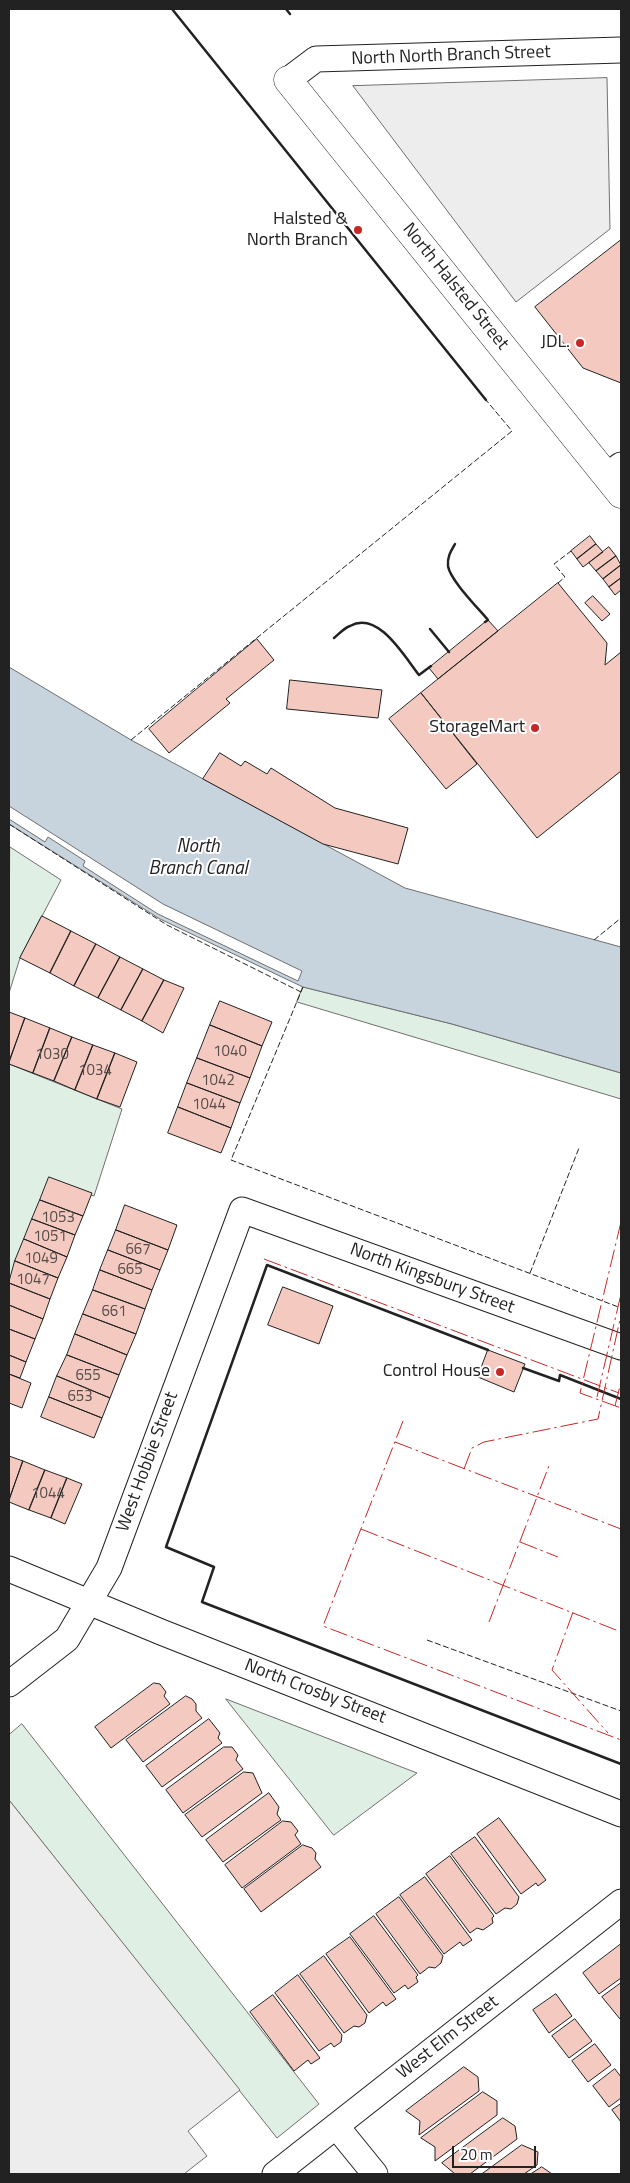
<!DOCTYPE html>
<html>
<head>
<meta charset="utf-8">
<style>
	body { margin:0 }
	#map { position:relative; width:630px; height:2183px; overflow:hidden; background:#fff; font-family:"Titillium Web",sans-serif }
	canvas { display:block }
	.frame { position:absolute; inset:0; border:10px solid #222; pointer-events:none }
	.scale { position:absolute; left:452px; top:2146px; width:84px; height:22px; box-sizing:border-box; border:2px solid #222; border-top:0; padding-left:6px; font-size:15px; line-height:18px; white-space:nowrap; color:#222; -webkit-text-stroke:4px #fff; paint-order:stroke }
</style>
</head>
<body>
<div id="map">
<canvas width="630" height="2183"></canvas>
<div class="frame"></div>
<div class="scale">20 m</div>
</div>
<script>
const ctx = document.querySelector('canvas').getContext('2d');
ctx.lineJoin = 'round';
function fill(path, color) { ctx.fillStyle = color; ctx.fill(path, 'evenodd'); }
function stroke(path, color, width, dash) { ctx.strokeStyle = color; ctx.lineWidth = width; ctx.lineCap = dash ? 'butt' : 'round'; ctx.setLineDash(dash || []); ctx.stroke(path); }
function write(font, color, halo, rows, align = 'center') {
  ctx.font = font + ' "Titillium Web",sans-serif'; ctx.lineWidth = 4; ctx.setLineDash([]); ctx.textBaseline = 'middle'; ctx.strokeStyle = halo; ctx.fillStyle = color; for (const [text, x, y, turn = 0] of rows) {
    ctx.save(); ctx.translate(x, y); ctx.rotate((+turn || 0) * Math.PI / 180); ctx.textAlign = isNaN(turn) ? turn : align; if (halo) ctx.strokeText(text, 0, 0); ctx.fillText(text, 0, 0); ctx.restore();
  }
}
const green = new Path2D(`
	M10 847 61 880 20 958 9 993Z
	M303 987 452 1024 621 1073V1099L297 1002Z
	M9 1064 122 1109 94 1196 52 1182 9 1295Z
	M226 1699 417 1773 334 1835Z
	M22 1724 319 2104 277 2138 9 1800V1735Z`);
const parking = new Path2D(`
	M607 78 610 229 516 302 353 86Z
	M9 1800 240 2090 188 2131 207 2156 184 2174H9Z`);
const water = new Path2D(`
	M9 667 131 740 405 888 621 947V1073L452 1024 303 987 160 919 9 824Z`);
const pier = new Path2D(`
	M9 806 163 904 302 971 298 981 158 914 83 866 85 861 48 837 45 842 9 819Z`);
const building = new Path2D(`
	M621 240V383L583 368 535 307Z
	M590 536 596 544 577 559 571 551Z
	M596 544 603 552 583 567 577 559Z
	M609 547 616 556 596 571 589 563Z
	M616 556 621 565 603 579 596 571Z
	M621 565V578L609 587 603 579Z
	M621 578V590L615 595 609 587Z
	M558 583 607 643 605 665 621 652V771L537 838 421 693Z
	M593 596 610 614 602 621 585 603Z
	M488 620 498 631 438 679 429 668Z
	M257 639 274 660 226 699 230 703 169 753 149 729Z
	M290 680 382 690 378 718 287 709Z
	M421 693 477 764 446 789 389 719Z
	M220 753 241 766 245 761 267 774 271 768 335 808 408 828 398 864 323 844 203 779Z
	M42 916 71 931 50 973 20 958Z
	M71 931 96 944 74 986 50 973Z
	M96 944 120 957 98 998 74 986Z
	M120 957 143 969 121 1010 98 998Z
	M143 969 164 980 142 1021 121 1010Z
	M164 980 184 988 163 1033 142 1021Z
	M220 1001 272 1022 262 1046 210 1025Z
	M9 1012 25 1018 9 1061Z
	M25 1018 50 1028 33 1073 9 1064Z
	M210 1025 262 1046 250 1078 197 1058Z
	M50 1028 72 1037 54 1081 33 1073Z
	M72 1037 93 1045 75 1090 54 1081Z
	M93 1045 115 1053 97 1099 75 1090Z
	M115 1053 137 1062 120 1107 97 1099Z
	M197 1058 250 1078 240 1103 187 1083Z
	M187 1083 240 1103 231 1128 178 1107Z
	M178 1107 231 1128 221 1153 168 1133Z
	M49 1177 92 1193 83 1216 40 1200Z
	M40 1200 83 1216 75 1235 32 1219Z
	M125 1205 177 1225 168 1250 116 1230Z
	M32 1219 75 1235 67 1257 24 1239Z
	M116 1230 168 1250 160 1270 108 1250Z
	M24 1239 67 1257 58 1278 15 1261Z
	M108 1250 160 1270 152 1290 100 1270Z
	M15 1261 58 1278 50 1299 9 1283Z
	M100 1270 152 1290 145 1309 93 1290Z
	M9 1283 50 1299 43 1319 9 1305Z
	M283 1287 333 1306 319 1344 268 1325Z
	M93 1290 145 1309 136 1334 83 1314Z
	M9 1305 43 1319 35 1339 9 1329Z
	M83 1314 136 1334 127 1355 75 1334Z
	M9 1329 35 1339 26 1362 9 1355Z
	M75 1334 127 1355 119 1375 67 1355Z
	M488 1350 525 1364 514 1392 478 1377Z
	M9 1355 26 1362 20 1378 9 1374Z
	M67 1355 119 1375 110 1398 57 1376Z
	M9 1374 31 1383 22 1408 9 1403Z
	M57 1376 110 1398 102 1418 49 1397Z
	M49 1397 102 1418 94 1438 41 1417Z
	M9 1456 23 1461 9 1499Z
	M23 1461 45 1470 29 1510 9 1502Z
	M45 1470 67 1478 51 1518 29 1510Z
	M67 1478 82 1484 65 1524 51 1518Z
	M154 1683 160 1684 166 1692 164 1696 170 1704 111 1748 95 1727Z
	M186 1696 192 1699 196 1704V1711L202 1718 143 1762 126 1740Z
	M209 1719 220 1733 218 1738 222 1743 162 1787 146 1766Z
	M224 1747H232L238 1755 236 1760 243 1769 183 1813 166 1790Z
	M244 1772 253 1773 262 1793 202 1837 185 1815Z
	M269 1793 279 1807 277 1814 281 1820 223 1862 206 1840Z
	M499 1818 546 1880 538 1886 536 1883 521 1894 477 1834Z
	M283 1821 291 1822 298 1831 295 1835 301 1844 242 1888 225 1865Z
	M475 1837 519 1897 517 1904 511 1909 505 1908 496 1914 451 1854Z
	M303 1845 312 1848 316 1853 315 1859 321 1867 261 1912 244 1889Z
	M450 1856 494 1916 492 1918 493 1923 483 1930 477 1928 470 1933 426 1874Z
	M425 1877 472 1940 463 1946 460 1942 444 1954 400 1895Z
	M399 1897 443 1956 441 1963 435 1968 429 1967 420 1974 376 1914Z
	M374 1916 418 1975 416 1977 418 1982 408 1989 405 1985 394 1993 350 1934Z
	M350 1937 396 1999 386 2006 383 2002 369 2013 326 1954Z
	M621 1944V1978L599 1994 583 1973Z
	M324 1956 367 2015 365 2023 359 2027 354 2026 344 2033 300 1974Z
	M298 1975 342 2035 341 2042 334 2047 331 2043 319 2051 275 1993Z
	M621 1983V2018L620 2019 602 1997Z
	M556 1994 572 2016 549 2033 533 2010Z
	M273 1995 320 2058 311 2064 308 2060 294 2071 250 2012Z
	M575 2019 592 2041 569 2058 552 2036Z
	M595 2044 611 2065 588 2082 572 2061Z
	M464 2067 478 2077 479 2091 419 2135 420 2121 406 2111Z
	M615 2069 621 2077V2098L609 2107 593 2086Z
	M483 2092 497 2101V2115L435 2161V2147L421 2138Z
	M621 2104V2122L612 2110Z
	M503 2118 515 2126 517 2139 470 2174H455L442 2163Z
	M522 2145 538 2152 537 2165 524 2174H482Z
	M542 2167 552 2174H531Z`);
const street = new Path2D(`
	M288 80 316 59 621 50
	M606 476 621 465
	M9 1569 161 1632 621 1814
	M9 1684 67 1639 109 1568 242 1210 621 1347
	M336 2126 375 2174
	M275 2174 621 1902`);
const secondary = new Path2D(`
	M288 80 621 494`);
const fence = new Path2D(`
	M558 583 565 577 554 564 571 551
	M131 740 512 431 486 400
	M9 824 167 925 301 992
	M594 940 621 918
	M303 987 231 1160 621 1308
	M530 1273 579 1148
	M427 1640 621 1711`);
const wall = new Path2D(`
	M172 9 486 400
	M286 9 290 14
	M455 544C451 551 447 557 448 566 450 580 478 608 488 620L485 622
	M430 629 449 652
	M334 638C339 634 344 628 350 626 378 610 404 656 419 675L431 666
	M488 1350 267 1265 166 1547 214 1567 202 1602 621 1764
	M523 1368 559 1381 560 1375 621 1399`);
const power = new Path2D(`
	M621 1222 580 1393 621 1408
	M264 1259 619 1393
	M597 1397 621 1294
	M615 1406 621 1382
	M403 1421 323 1626 621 1740
	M395 1442 621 1529
	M464 1469 472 1448 484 1442 598 1419 621 1315
	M361 1529 621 1632
	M520 1542 558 1557
	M573 1612 552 1670 608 1733
	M489 1622 550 1463`);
const markers = [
	[358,230,5,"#c62828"],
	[580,343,5,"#c62828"],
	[535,728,5,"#c62828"],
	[500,1372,5,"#c62828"]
];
const numberNames = [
	["1040",230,1052],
	["1030",52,1055],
	["1034",95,1071],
	["1042",218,1081],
	["1044",209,1105],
	["1053",58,1218],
	["1051",50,1237],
	["667",138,1250],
	["1049",41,1259],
	["665",130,1270],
	["1047",33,1280],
	["661",114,1312],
	["655",88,1376],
	["653",80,1397],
	["1044",48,1494]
];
const streetNames = [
	["North North Branch Street",451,56,-2],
	["North Halsted Street",455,287,51],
	["North Kingsbury Street",432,1279,20],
	["West Hobbie Street",148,1462,-70],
	["North Crosby Street",315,1692,21],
	["West Elm Street",448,2038,-38]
];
const poiNames = [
	["Halsted &",348,220],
	["North Branch",348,241],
	["JDL.",570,343],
	["StorageMart",525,728],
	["Control House",490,1372]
];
const waterNames = [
	["North",198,847],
	["Branch Canal",198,869]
];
fill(green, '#e0efe3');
stroke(green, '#6f6f6f', 1);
fill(parking, '#ededed');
stroke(parking, '#6f6f6f', 1);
fill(water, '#c7d3dd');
stroke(water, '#6f6f6f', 1);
fill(pier, '#fff');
stroke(pier, '#6f6f6f', 1);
fill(building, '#f3c9c0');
stroke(building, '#222', 1);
stroke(street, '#222', 27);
stroke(secondary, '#222', 29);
stroke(street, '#fff', 25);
stroke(secondary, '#fff', 28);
stroke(fence, '#222', 1, [6, 2.5]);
stroke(wall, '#222', 2.5);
stroke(power, '#c62828', 1, [18, 4, 2.5, 4]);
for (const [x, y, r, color] of markers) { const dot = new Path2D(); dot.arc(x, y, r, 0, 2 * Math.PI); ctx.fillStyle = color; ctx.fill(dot); stroke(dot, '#fff', 2); }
write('15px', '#564c4a', null, numberNames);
write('18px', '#222', '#fff', streetNames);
write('18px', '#222', '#fff', poiNames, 'right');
write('italic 19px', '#222', '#fff', waterNames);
</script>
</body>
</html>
